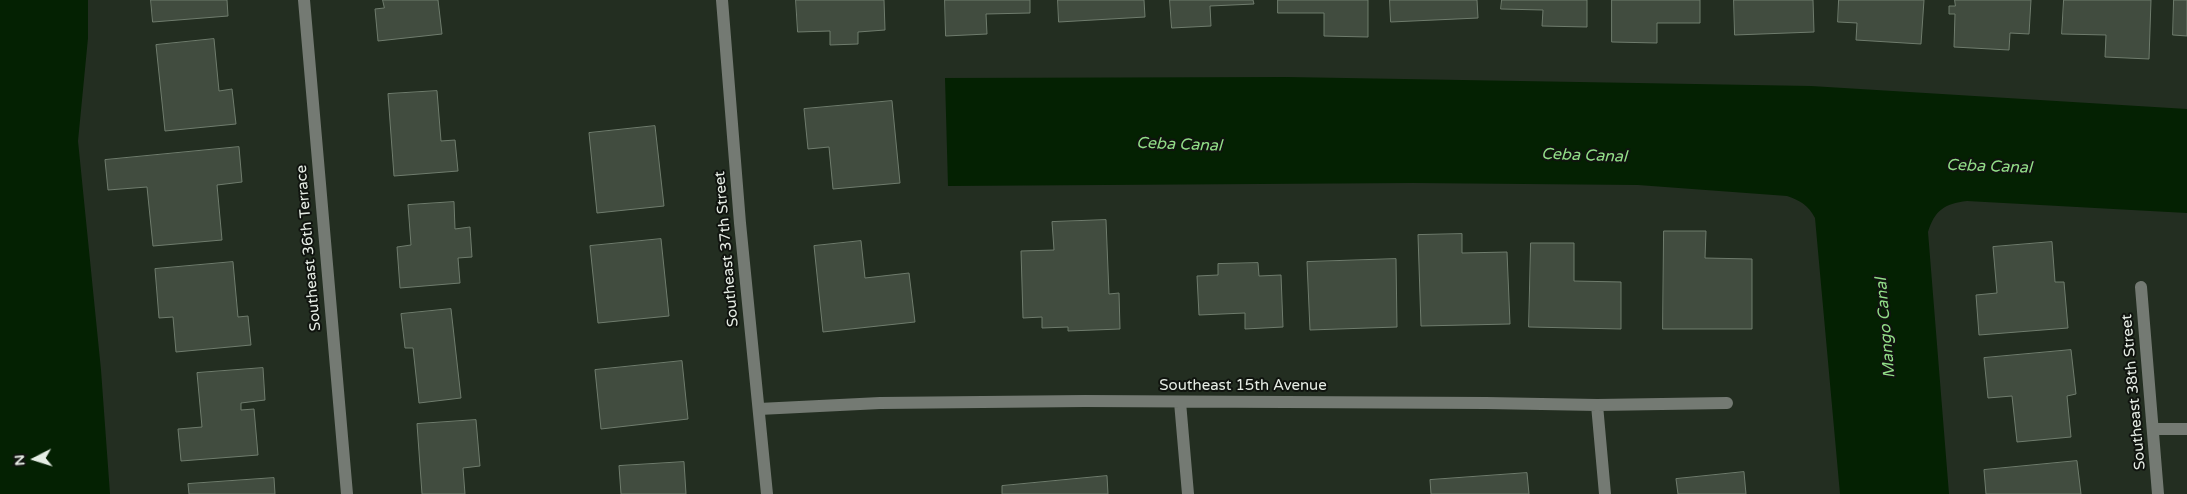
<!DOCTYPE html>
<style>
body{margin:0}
#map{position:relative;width:2187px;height:494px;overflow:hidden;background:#232e21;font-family:"Varela Round",sans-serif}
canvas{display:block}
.north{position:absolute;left:10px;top:434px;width:50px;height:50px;-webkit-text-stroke:4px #10140f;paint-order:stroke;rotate:265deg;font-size:14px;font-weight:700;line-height:20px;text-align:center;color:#e6ede5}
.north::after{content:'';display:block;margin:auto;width:18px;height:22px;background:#e6ede5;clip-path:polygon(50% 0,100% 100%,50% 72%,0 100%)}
</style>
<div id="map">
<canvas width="2187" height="494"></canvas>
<div class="north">N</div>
</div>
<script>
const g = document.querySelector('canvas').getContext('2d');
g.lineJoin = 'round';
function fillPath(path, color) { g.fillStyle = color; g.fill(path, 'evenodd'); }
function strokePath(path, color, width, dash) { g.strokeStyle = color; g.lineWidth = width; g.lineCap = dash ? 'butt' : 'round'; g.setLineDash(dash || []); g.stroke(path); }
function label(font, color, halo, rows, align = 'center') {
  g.font = font + ' "Varela Round",sans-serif'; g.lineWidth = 4; g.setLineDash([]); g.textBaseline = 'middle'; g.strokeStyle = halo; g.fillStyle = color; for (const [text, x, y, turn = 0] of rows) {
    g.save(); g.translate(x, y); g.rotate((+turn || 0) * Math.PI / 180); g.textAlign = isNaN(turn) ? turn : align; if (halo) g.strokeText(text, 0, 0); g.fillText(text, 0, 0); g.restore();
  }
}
const water = new Path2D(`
 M0 0H88V38L78 141 101 370 110 494H0Z
 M1287 77 1811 86 2187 109V213L1967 201C1944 204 1935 210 1928 232L1949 494H1840L1815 218C1808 205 1801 201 1787 196L1638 185 1413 183 948 186 945 78Z`);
const building = new Path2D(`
 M151 0H227L228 16 153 22Z
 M383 0H438L442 34 378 41 375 9 384 8Z
 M796 0H884L885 30 858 32V44L830 45V31L798 32Z
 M945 0H1030V13L986 14 987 34 946 36Z
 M1058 0H1144L1145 17 1059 22Z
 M1170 0H1253L1254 4 1210 6 1211 26 1172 28Z
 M1278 0H1368V37L1324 36V13H1278Z
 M1390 0H1477L1478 18 1391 22Z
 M1502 0H1587V27L1542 26 1543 10 1501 9Z
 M1612 0H1700V23H1657V43L1612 42Z
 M1734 0H1813L1814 32 1735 35Z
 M1839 0H1924L1921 44 1856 40 1857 23 1838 22Z
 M1955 0H2031L2029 34 2010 33 2009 50 1954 47 1955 14H1949V6H1955Z
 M2064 0H2151L2149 59 2105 57 2106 35 2062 34Z
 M2174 0H2187V36L2173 35Z
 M214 39 219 91 232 89 236 124 165 131 156 45Z
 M437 91 441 141 455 140 458 171 394 176 388 94Z
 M892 101 900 183 833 189 829 147 808 149 804 109Z
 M655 126 664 206 597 213 589 133Z
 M239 147 242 182 217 185 222 240 153 246 147 187 108 190 105 160Z
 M454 202 455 229 470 227 472 257 458 258 460 283 400 288 397 247 411 245 408 205Z
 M1106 220 1109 294 1119 293 1120 329 1068 331V327L1042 328V317L1023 318 1021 251 1054 250 1052 222Z
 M1664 231H1706L1705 258 1752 259V329H1663Z
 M1462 234V253L1507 252 1510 324 1421 326 1418 235Z
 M661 239 669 316 598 323 590 246Z
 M861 241 865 278 909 273 915 322 823 332 814 246Z
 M2052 242 2055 282H2064L2068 328 1979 335 1976 295 1997 293 1993 247Z
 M1531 243H1574V281L1621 282V329L1529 327Z
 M1396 259 1397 327 1310 330 1307 262Z
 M233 262 238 317 248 316 251 345 176 352 173 317 159 318 155 269Z
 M1258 263 1259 276 1281 275 1283 327 1245 329V313L1199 315 1197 276 1218 275V264Z
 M451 309 461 398 419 403 413 348H405L401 314Z
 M2071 350 2076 394 2067 396 2071 437 2017 442 2012 396 1988 398 1984 358Z
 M682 361 688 419 601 429 595 370Z
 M263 368 265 400 241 403V410L254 409 258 455 181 461 178 429 202 427 197 373Z
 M476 420 480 466 463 468 465 494H422L417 424Z
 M2077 461 2081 494H1986L1984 470Z
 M684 462 686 494H621L619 466Z
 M1744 472 1746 494H1678L1676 479Z
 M1527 473 1529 494H1431L1430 480Z
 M1107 476 1108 494H1002V486Z
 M274 478 275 494H189L188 484Z`);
const minor = new Path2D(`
 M304 0 347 494
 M722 0 740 223 767 494
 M2141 287 2158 494
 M1180 402 1188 494
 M1597 405 1605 494
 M759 409 880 403 1085 401 1486 403 1597 405 1727 403
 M2154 429H2187`);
const streetNames = [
 ["Southeast 36th Terrace",309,248,-95],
 ["Southeast 37th Street",727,249,-95],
 ["Southeast 15th Avenue",1243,386],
 ["Southeast 38th Street",2134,392,-95]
];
const waterNames = [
 ["Ceba Canal",1179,145,2],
 ["Ceba Canal",1584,156,2],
 ["Ceba Canal",1989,167,2],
 ["Mango Canal",1886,328,-95]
];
fillPath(water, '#042102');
fillPath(building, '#414c3f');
strokePath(building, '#6f7c6d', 1);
strokePath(minor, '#747a73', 12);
label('15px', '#e6ede5', '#10140f', streetNames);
label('italic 16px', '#92de88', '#10140f', waterNames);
</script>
